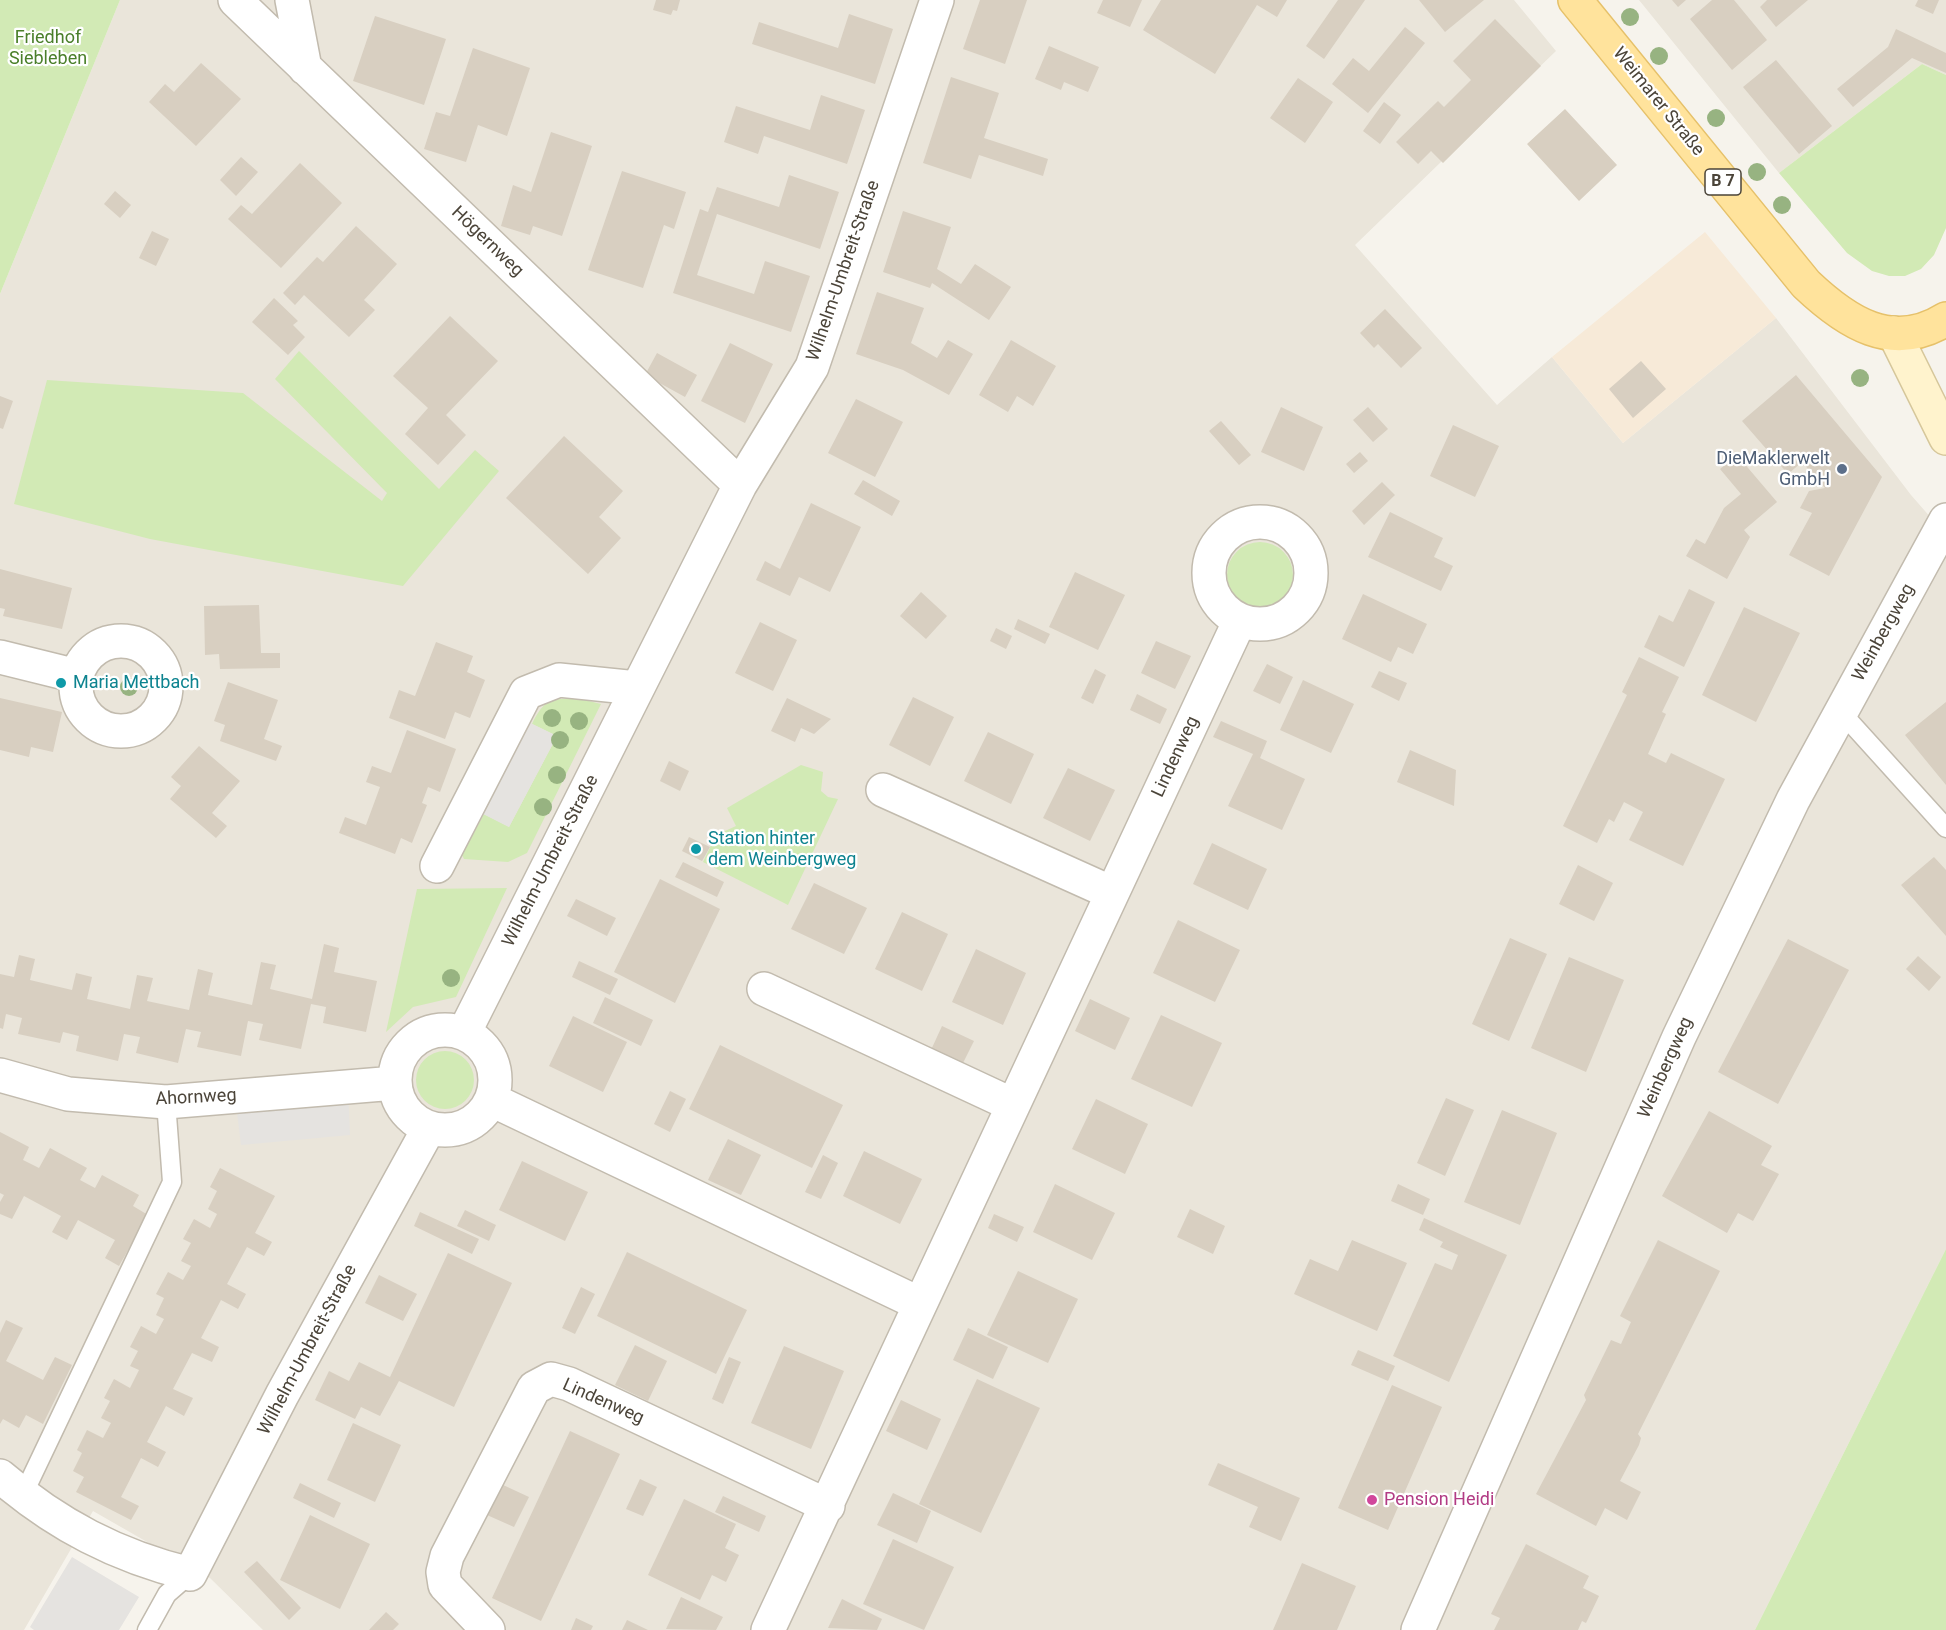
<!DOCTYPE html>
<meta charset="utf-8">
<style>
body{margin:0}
canvas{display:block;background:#f6f3ec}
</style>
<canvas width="1946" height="1630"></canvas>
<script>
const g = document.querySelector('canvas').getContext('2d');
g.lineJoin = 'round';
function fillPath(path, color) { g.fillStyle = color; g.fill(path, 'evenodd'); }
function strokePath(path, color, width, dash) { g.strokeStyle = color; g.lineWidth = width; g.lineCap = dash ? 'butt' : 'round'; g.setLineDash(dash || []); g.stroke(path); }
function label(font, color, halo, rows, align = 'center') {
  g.font = font + ' Roboto,sans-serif'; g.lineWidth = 4.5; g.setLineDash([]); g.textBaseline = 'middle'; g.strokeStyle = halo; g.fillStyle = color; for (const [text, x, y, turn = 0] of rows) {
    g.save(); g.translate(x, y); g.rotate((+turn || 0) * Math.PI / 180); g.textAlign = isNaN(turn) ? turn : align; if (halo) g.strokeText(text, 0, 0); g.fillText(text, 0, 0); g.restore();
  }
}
const residential = new Path2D(`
 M120 0H1514L1556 51 1355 245 1497 405 1552 357 1623 443 1776 318 1911 495 1946 535V1249L1755 1630H263L210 1578 93 1511 24 1630H0V294Z
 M1639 0H1946V75L1922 64 1779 173Z`);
const commercial = new Path2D(`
 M1705 232 1776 318 1623 443 1552 357Z`);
const green = new Path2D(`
 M0 0H120L0 294Z
 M1922 64 1946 75V228L1934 255 1921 269 1905 276H1889L1872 271 1847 253 1779 173Z
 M299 351 439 489 475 450 499 471 403 586 150 539 14 504 47 380 243 393 382 501 387 493 275 379Z
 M1227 575a33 33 0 1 1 66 0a33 33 0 1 1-66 0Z
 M577 698 601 704 527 853 508 862 464 859 462 855 484 814 509 827 557 736 532 724C544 699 551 699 577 698Z
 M801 765 823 772 821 791 828 797 838 799 788 905 703 862 716 835 736 826 727 808Z
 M507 888 456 997 413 1007 386 1032 417 889Z
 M416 1080a29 29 0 1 1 58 0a29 29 0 1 1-58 0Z
 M1946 1249V1630H1755Z`);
const parking = new Path2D(`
 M514 715 557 736 509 827 467 806Z
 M348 1086 350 1135 241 1145 235 1096Z
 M72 1557 139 1597 119 1630H34L30 1627Z`);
const building = new Path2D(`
 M656 0H680L677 11 673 10 671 15 653 10Z
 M980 0H1027L1005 64 963 49Z
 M1103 0H1142L1130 27 1097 13Z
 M1161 0H1287L1277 17 1257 5 1215 74 1143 30Z
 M1338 0H1365L1324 59 1306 46Z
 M1419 0H1484L1445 32Z
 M1672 0H1686L1678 7Z
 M1712 0H1734L1767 40 1732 70 1690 19Z
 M1767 0H1808L1776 27 1760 7Z
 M1918 0H1939L1933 14 1915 6Z
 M849 14 893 29 875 84 752 44 759 22 838 48Z
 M375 16 446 39 424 105 353 81Z
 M1495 19 1541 66 1443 163 1431 151 1418 164 1396 142 1438 101 1444 107 1471 80 1453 61Z
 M1405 27 1425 43 1368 113 1332 84 1353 58 1369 71Z
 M1896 29 1946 53V73L1912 58 1853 107 1837 89 1888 47Z
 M1049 46 1099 67 1088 92 1064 82 1061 90 1035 79Z
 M473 48 530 68 507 136 478 125 466 162 424 149 436 112 450 116Z
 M1776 60 1832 126 1799 154 1743 87Z
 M201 63 241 99 196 146 149 102 165 84 174 92Z
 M951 77 999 93 984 138 1048 159 1043 176 979 155 971 179 923 163Z
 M1298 78 1333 102 1305 143 1270 118Z
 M821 95 865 110 847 164 764 136 758 154 724 142 736 106 810 130Z
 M1384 102 1401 115 1380 144 1363 131Z
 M1565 109 1617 165 1579 201 1527 144Z
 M551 132 592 146 562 236 533 226 530 235 501 226 513 185 531 192Z
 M241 157 258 172 236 196 220 180Z
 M300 163 342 203 281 268 228 219 241 205 252 214Z
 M622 171 686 192 674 229 664 225 643 288 588 270Z
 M789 175 839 192 820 249 717 214 697 275 754 294 765 261 810 276 791 332 673 293 700 209 708 212 717 187 779 207Z
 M115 191 131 205 120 218 104 204Z
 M903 211 951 227 937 269 961 284 975 264 1011 287 989 320 932 283 930 288 883 272Z
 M356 226 397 264 364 300 375 310 349 337 304 295 295 305 283 293 317 257 323 262Z
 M152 231 169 239 156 266 139 258Z
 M877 292 924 308 911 343 937 358 948 340 973 354 949 395 903 370 856 354Z
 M274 298 298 321 293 325 305 337 288 355 252 322Z
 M1385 309 1422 348 1401 368 1378 344 1374 348 1360 333Z
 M450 316 498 361 446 415 466 435 438 465 405 434 428 408 393 376Z
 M1011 340 1056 366 1033 406 1017 396 1008 412 979 395Z
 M730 343 773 364 745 423 701 401Z
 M657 353 697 375 685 397 645 375Z
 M1641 361 1666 389 1633 418 1609 389Z
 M1796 375 1882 477 1829 576 1789 555 1812 513 1800 508 1809 491 1825 488 1802 462 1788 474 1742 421Z
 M0 396 13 401 3 429 0 428Z
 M856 399 903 422 875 477 828 453Z
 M1281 407 1323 427 1304 471 1261 452Z
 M1368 407 1388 429 1373 442 1353 420Z
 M1221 421 1251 455 1239 465 1209 431Z
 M1453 425 1499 446 1475 497 1430 476Z
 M564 436 623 491 599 517 621 538 588 574 506 498Z
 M1360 452 1368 461 1354 473 1346 464Z
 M1737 455 1777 502 1744 530 1750 537 1727 579 1686 556 1696 539 1705 544 1724 508 1741 494 1720 469Z
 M863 480 900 501 892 516 854 494Z
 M1382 482 1395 495 1364 525 1352 511Z
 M811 503 861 527 830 592 799 577 790 596 756 580 765 561 780 569Z
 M1390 512 1443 538 1434 557 1453 566 1441 591 1368 557Z
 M0 569 72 588 62 629 3 616 5 609 0 608Z
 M1075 572 1125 595 1098 650 1049 627Z
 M1689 589 1715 602 1684 667 1644 647 1659 615 1673 622Z
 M921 592 947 616 926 639 900 616Z
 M1363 594 1427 624 1413 654 1398 647 1391 662 1342 639Z
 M259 605 261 653H280V668L220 669 219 654 205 655 204 606Z
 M1744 607 1800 633 1756 722 1702 695Z
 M1018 619 1050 634 1045 644 1014 629Z
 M760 622 797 640 773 691 735 673Z
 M996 628 1012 636 1006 649 990 641Z
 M1156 641 1191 656 1175 689 1141 673Z
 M436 642 473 656 467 672 485 680 470 718 455 712 445 739 389 718 399 690 415 696Z
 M1639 657 1679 677 1662 712 1666 714 1648 754 1666 763 1671 753 1725 779 1683 866 1629 840 1643 812 1624 802 1614 822 1609 819 1597 843 1563 826 1627 695 1622 692Z
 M1267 664 1293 677 1280 704 1253 691Z
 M1095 669 1106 675 1093 704 1081 698Z
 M1379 671 1407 683 1399 701 1371 687Z
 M1303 680 1354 704 1331 753 1280 730Z
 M228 682 278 700 264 739 282 746 276 761 220 741 225 725 214 721Z
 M1137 694 1167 709 1160 724 1130 710Z
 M913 697 954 717 930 766 889 745Z
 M0 698 62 712 53 752 31 747 29 757 0 750Z
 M787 698 831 719 814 734 801 728 795 742 771 731Z
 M1946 702V785L1905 735Z
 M1221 721 1267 741 1260 758 1305 779 1282 830 1228 806 1253 754 1213 737Z
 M407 730 456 749 440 792 428 787 422 803 427 805 412 843 401 838 395 854 339 833 345 817 366 825 380 787 366 782 372 766 391 773Z
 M988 732 1034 754 1011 804 964 781Z
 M199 746 240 781 212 813 227 826 216 838 170 799 181 786 171 777Z
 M1410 750 1456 770 1454 806 1397 782Z
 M669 761 689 771 680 791 660 781Z
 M1068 768 1115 790 1090 841 1043 818Z
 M689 837 710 847 702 861 682 851Z
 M1212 843 1267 869 1248 910 1193 884Z
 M1934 857 1946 870V936L1901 885Z
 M683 862 724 882 717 897 675 877Z
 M1578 865 1613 883 1594 921 1559 904Z
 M660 879 720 909 675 1003 614 972Z
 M814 883 867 908 844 954 791 929Z
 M576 899 616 918 607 936 567 916Z
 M902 912 948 934 922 991 875 969Z
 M1178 920 1240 950 1215 1002 1153 973Z
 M1510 938 1547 954 1509 1041 1472 1024Z
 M1788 939 1849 970 1778 1104 1718 1072Z
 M324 944 339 948 334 972 377 981 366 1032 323 1023 326 1007 311 1004 301 1049 259 1040 263 1024 248 1021 241 1056 197 1047 201 1032 186 1029 178 1063 136 1053 140 1037 124 1034 118 1061 76 1051 79 1036 63 1032 60 1043 18 1034 22 1018 6 1014 3 1029 0 1028V974L14 977 19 955 35 959 30 980 72 990 76 973 92 977 87 999 130 1009 137 975 153 978 147 1001 189 1010 198 969 213 973 208 995 252 1005 261 962 276 965 270 989 312 999Z
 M976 949 1026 973 1003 1025 952 1002Z
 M1918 956 1941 977 1929 991 1906 969Z
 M1569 957 1624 980 1586 1072 1531 1048Z
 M579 961 618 979 610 995 572 977Z
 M605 997 653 1020 641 1046 593 1023Z
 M1090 999 1130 1018 1115 1050 1075 1031Z
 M1161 1015 1222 1043 1192 1107 1131 1079Z
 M573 1016 627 1042 603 1092 549 1066Z
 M942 1026 974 1041 962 1065 931 1050Z
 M720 1045 843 1105 812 1168 689 1109Z
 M670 1091 686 1099 670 1132 654 1124Z
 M1446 1098 1474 1110 1445 1176 1417 1163Z
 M1096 1099 1148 1124 1125 1174 1072 1149Z
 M1502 1110 1557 1133 1520 1225 1464 1202Z
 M1709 1111 1772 1146 1761 1165 1779 1174 1753 1221 1738 1213 1727 1233 1662 1196Z
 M0 1132 29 1147 23 1160 39 1168 50 1148 87 1168 80 1180 95 1188 102 1175 139 1195 133 1206 148 1215 119 1266 105 1258 115 1240 78 1220 67 1240 52 1232 61 1216 24 1196 12 1219 0 1214V1202L4 1195 0 1193Z
 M728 1139 761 1155 741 1195 708 1180Z
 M864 1151 922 1179 900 1224 843 1196Z
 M823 1155 838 1163 821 1199 805 1192Z
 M522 1161 588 1192 565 1241 499 1210Z
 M220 1168 275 1196 255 1233 272 1242 264 1256 247 1247 227 1284 246 1294 238 1309 221 1300 201 1338 219 1347 212 1362 192 1353 173 1389 193 1398 184 1416 166 1406 147 1442 166 1452 158 1467 141 1458 121 1497 139 1506 131 1520 76 1492 84 1477 73 1471 82 1453 77 1450 87 1430 103 1438 111 1423 101 1418 110 1401 104 1398 114 1379 130 1388 139 1370 130 1366 138 1351 130 1347 141 1326 156 1334 164 1319 156 1315 164 1298 156 1294 168 1272 183 1280 191 1266 181 1261 191 1243 183 1239 194 1219 210 1228 217 1214 208 1209 217 1191 210 1187Z
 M1055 1184 1115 1213 1092 1260 1033 1232Z
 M1398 1184 1430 1199 1423 1215 1391 1201Z
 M1190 1209 1225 1226 1213 1254 1177 1237Z
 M465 1210 496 1225 489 1241 457 1226Z
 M420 1212 479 1239 472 1254 414 1226Z
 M994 1214 1024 1227 1017 1242 988 1228Z
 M1424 1218 1507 1255 1449 1382 1393 1356 1435 1263 1452 1270 1458 1255 1440 1247 1443 1242 1419 1230Z
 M1352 1240 1407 1263 1377 1331 1294 1294 1310 1259 1338 1271Z
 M1658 1240 1720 1271 1638 1434 1641 1438 1639 1445 1620 1481 1641 1492 1627 1520 1605 1508 1596 1526 1536 1494 1586 1400 1584 1395 1611 1340 1621 1344 1631 1322 1620 1316Z
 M627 1252 747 1310 716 1374 597 1316Z
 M448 1253 512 1283 454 1407 399 1381 380 1416 361 1407 355 1419 315 1400 329 1371 349 1381 359 1362 390 1377Z
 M1018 1271 1078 1299 1048 1363 987 1335Z
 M379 1275 417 1294 403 1321 365 1303Z
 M581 1287 595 1294 575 1334 562 1328Z
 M6 1320 23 1328 6 1361 43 1380 55 1357 72 1365 43 1424 26 1415 19 1428 3 1419 0 1424V1333Z
 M968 1328 1008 1347 993 1379 953 1360Z
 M635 1345 667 1361 648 1401 615 1385Z
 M784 1346 844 1371 811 1449 751 1423Z
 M1358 1350 1395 1366 1388 1381 1351 1365Z
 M729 1357 741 1362 723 1404 712 1399Z
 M977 1379 1040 1408 981 1533 919 1504Z
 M1392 1385 1442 1407 1388 1530 1338 1508Z
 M901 1400 941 1419 927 1450 886 1431Z
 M353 1423 401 1445 375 1502 327 1480Z
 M570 1431 620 1454 541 1621 492 1598Z
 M1218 1463 1300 1498 1281 1541 1249 1527 1258 1507 1208 1485Z
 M640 1479 657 1487 643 1516 626 1509Z
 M300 1483 341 1503 334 1518 293 1498Z
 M501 1484 529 1497 514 1527 487 1515Z
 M893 1493 931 1511 917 1543 877 1525Z
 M723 1496 766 1516 759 1532 715 1512Z
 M684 1499 736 1524 725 1548 739 1555 726 1582 712 1575 700 1600 648 1575Z
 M310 1515 370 1544 340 1609 280 1580Z
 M893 1539 954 1567 924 1630 863 1604Z
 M1526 1544 1589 1576 1583 1588 1599 1596 1586 1623 1582 1621 1578 1630H1494L1500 1618 1491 1614Z
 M257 1561 301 1608 289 1620 244 1572Z
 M1302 1563 1356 1586 1337 1630H1273Z
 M681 1597 723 1617 716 1630 666 1629Z
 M842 1599 882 1619 877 1630 828 1628Z
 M386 1612 399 1624 393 1630H369Z
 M576 1618 593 1626 591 1630H571Z
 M627 1620 648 1630H622Z`);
const lane = new Path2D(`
 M1841 712 1946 828
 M23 1495 172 1182 166 1102
 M147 1630 167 1594 190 1574`);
const street = new Path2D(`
 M235 0 740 485
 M292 0 305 68
 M1209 573a51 51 0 1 1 102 0a51 51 0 1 1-102 0Z
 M76 686a45 45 0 1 1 90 0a45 45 0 1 1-90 0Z
 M0 657 77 676
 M883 790 1112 893
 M437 866 526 693 559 680 637 688
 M764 989 1013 1105
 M395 1080a50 50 0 1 1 100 0a50 50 0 1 1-100 0Z
 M464 1033 740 485 812 367 937 0
 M0 1075 68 1094 166 1102 395 1083
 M492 1100 920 1304
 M0 1476C57 1525 117 1556 190 1574L282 1395 429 1128
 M488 1630 445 1585 443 1572 447 1556 534 1388 551 1379 569 1384 828 1506
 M768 1630 1240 620
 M1418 1630 1679 1037 1793 800 1946 520`);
const secondary = new Path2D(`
 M1894 333 1946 438`);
const primary = new Path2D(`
 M1575 0 1806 284C1846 322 1892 353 1946 319`);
const trees = [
 [1630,17],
 [1659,56],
 [1716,118],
 [1757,172],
 [1782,205],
 [1860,378],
 [129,687],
 [552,718],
 [579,721],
 [560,740],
 [557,775],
 [543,807],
 [451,978]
];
const markers = [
 [1842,469,6,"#5c6f8a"],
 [61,683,6,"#0f9aa8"],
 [696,849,6,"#0f9aa8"],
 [1372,1500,6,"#d1479c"]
];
const shields = [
 [1723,182,36]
];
const shieldNames = [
 ["B 7",1723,182]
];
const parkNames = [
 ["Friedhof",48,38],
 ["Siebleben",48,59]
];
const streetNames = [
 ["Weimarer Straße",1658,102,51],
 ["Högernweg",487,242,44],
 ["Wilhelm-Umbreit-Straße",844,271,-71],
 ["Weinbergweg",1884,633,-61],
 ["Lindenweg",1176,757,-65],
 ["Wilhelm-Umbreit-Straße",551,861,-63],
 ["Weinbergweg",1666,1068,-66],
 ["Ahornweg",196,1098,-3],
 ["Wilhelm-Umbreit-Straße",308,1350,-62],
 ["Lindenweg",603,1402,24]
];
const serviceNames = [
 ["DieMaklerwelt",1830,459],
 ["GmbH",1830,480]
];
const cultureNames = [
 ["Maria Mettbach",73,683],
 ["Station hinter",708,839],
 ["dem Weinbergweg",708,860]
];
const hotelNames = [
 ["Pension Heidi",1384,1500]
];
fillPath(residential, '#eae5da');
fillPath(commercial, '#f7ead8');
fillPath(green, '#d2eab5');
fillPath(parking, '#e5e3e0');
fillPath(building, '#d8cfc1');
strokePath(lane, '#c2bbae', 21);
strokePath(street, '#c2bbae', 36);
strokePath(secondary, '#d6c79b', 36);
strokePath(primary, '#e6c16a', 36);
strokePath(lane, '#fff', 18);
strokePath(street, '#fff', 33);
strokePath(secondary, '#fff3cd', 33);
strokePath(primary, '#ffe39c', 33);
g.fillStyle = '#97b381';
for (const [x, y] of trees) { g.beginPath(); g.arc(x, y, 9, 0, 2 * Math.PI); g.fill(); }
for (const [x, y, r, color] of markers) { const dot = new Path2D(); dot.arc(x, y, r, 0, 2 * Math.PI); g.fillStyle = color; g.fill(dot); strokePath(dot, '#fff', 2); }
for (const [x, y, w] of shields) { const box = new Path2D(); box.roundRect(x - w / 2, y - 13, w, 26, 4.5); g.fillStyle = '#fff'; g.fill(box); strokePath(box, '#4b4439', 1.5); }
label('bold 16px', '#4b4439', null, shieldNames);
label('18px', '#4a7f2a', '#fff', parkNames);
label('18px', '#4b4439', '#fff', streetNames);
label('18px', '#4e5e75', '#fff', serviceNames, 'right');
label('18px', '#0d838f', '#fff', cultureNames, 'left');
label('18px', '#b23c85', '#fff', hotelNames, 'left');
</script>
